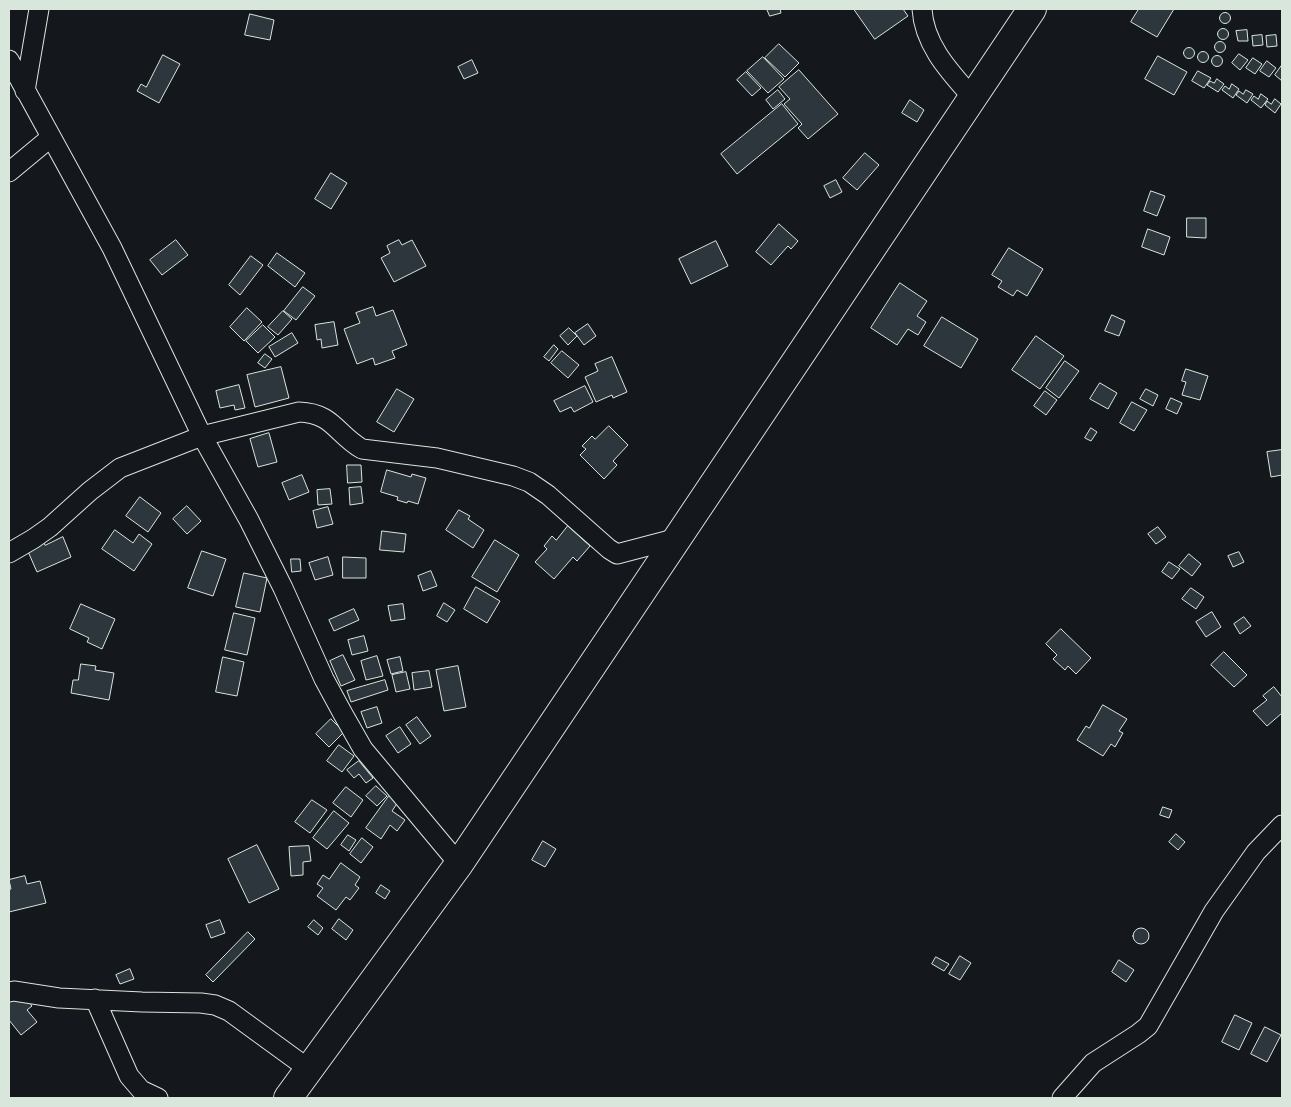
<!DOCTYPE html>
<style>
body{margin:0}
#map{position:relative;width:1291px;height:1107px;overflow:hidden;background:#14181c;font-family:"Source Sans 3",sans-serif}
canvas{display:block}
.frame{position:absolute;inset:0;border:10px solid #d8e6dc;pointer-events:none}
</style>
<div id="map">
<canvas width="1291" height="1107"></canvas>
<div class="frame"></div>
</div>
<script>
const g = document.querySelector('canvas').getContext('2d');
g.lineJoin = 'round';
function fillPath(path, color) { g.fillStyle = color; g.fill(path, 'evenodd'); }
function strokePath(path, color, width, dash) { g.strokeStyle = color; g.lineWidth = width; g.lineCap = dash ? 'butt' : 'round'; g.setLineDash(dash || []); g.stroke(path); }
const building = new Path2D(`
 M767 9H780L781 13 770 16Z
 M854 9H903L908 16 875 39Z
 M1139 9H1174L1157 37 1131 22Z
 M1219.5 18a5.5 5.5 0 1 1 11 0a5.5 5.5 0 1 1-11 0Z
 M250 14 274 20 270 40 245 35Z
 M1217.5 34a5.5 5.5 0 1 1 11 0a5.5 5.5 0 1 1-11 0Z
 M1247 30 1248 41H1238L1236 31Z
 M1262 35 1263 45 1253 46 1252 36Z
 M1276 35 1277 46 1267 47 1266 36Z
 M1214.5 47a5.5 5.5 0 1 1 11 0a5.5 5.5 0 1 1-11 0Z
 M779 44 799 63 785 77 765 58Z
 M1183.5 53a5.5 5.5 0 1 1 11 0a5.5 5.5 0 1 1-11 0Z
 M1197.5 57a5.5 5.5 0 1 1 11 0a5.5 5.5 0 1 1-11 0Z
 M1239 54 1248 60 1240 70 1232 63Z
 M163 55 180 64 159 103 137 91 141 84 146 87Z
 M1211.5 61a5.5 5.5 0 1 1 11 0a5.5 5.5 0 1 1-11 0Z
 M1158 56 1187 72 1174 95 1145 79Z
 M763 57 784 79 768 93 747 71Z
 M1253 58 1262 64 1255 74 1246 68Z
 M472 60 478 73 464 79 458 67Z
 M1267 61 1276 68 1269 77 1260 71Z
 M1282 65V81L1275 75Z
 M799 70 838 114 808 139 798 128 802 124 784 104 790 99 779 87Z
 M1198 71 1211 78 1204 88 1192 81Z
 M746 72 761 88 752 96 737 80Z
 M1217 79 1224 84 1218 92 1207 85 1210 81 1214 83Z
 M1232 84 1239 89 1233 98 1222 90 1225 86 1229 89Z
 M778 90 785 99 773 109 766 100Z
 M1246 90 1253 94 1247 103 1236 95 1239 91 1243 94Z
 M1261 94 1268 99 1261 108 1251 100 1254 96 1258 99Z
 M1275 99 1281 104 1275 113 1265 105 1267 101 1271 104Z
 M910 100 924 110 917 122 902 113Z
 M782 104 798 124 737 174 721 154Z
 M865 153 879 165 857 190 843 178Z
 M331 173 347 183 331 209 315 199Z
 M836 180 842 192 830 198 824 186Z
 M1151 191 1165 196 1157 216 1144 211Z
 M1187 218H1206V238L1187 237Z
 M779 224 798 241 791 249 788 246 771 265 756 252Z
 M1148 229 1170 237 1164 255 1142 247Z
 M176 240 188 255 162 275 150 260Z
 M399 240 402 245 412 240 426 266 394 282 381 258 390 253 387 246Z
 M716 241 728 266 691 284 679 259Z
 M1009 248 1043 269 1027 296 1017 290 1013 296 998 287 1002 281 992 275Z
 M277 253 305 273 295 287 268 266Z
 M251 256 263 265 240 295 229 285Z
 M900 283 927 301 917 316 926 322 918 335 908 329 897 345 871 328Z
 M303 287 315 296 296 320 284 311Z
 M373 307 376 316 393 310 407 345 392 351 395 358 375 365 373 358 357 364 344 329 360 323 356 313Z
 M247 308 262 322 244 341 230 327Z
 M283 311 292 319 278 335 268 327Z
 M1112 315 1125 321 1119 336 1105 331Z
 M942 317 978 339 961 368 924 346Z
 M334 322 338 345 322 348 321 339 317 340 315 325Z
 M588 324 596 336 584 345 575 333Z
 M263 325 275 337 258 353 246 341Z
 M569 328 577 336 568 345 560 336Z
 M292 333 298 343 275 357 269 347Z
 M1036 336 1064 356 1040 389 1012 370Z
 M554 345 558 349 549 361 544 357Z
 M562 351 579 365 568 378 551 363Z
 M265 354 272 359 265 368 258 363Z
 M612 357 627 392 613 398 612 395 596 402 585 377 598 371 595 364Z
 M1065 361 1079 371 1059 398 1046 388Z
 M281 367 289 398 255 407 247 375Z
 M1186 369 1208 376 1200 400 1182 395 1186 382 1182 381Z
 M1100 383 1117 393 1108 409 1090 399Z
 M239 385 245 408 235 410 234 405 220 408 216 391Z
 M585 386 593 402 574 412 571 407 560 412 554 401Z
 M397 389 414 399 394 432 377 422Z
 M1146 389 1158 395 1153 406 1140 399Z
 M1045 391 1057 400 1046 415 1034 406Z
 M1171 398 1182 403 1177 414 1166 409Z
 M1132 402 1147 410 1134 431 1120 423Z
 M609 426 628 445 613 461 617 465 604 479 580 455 586 449 582 446 592 436 595 439Z
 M1091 428 1097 432 1091 441 1085 438Z
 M269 433 277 462 258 467 250 439Z
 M1282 450V475L1271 477 1267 452Z
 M347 465H361L362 482 348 483Z
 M387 470 411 477 412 474 426 478 418 504 408 501 407 503 397 500 398 497 381 492Z
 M302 475 309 492 289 500 282 483Z
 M361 487 363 503 350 505 349 488Z
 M330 489 332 504 318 505 317 490Z
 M140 497 161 513 148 532 126 516Z
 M187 506 201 521 187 534 173 519Z
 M328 507 333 524 317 528 313 511Z
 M459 510 470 516 468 519 484 530 473 548 446 530Z
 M568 526 590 546 577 561 573 557 554 579 535 562 547 549 544 546 552 536 556 540Z
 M1158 527 1166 537 1156 544 1148 534Z
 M115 530 133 543 139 534 152 544 134 571 102 549Z
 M382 531 406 534 404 552 380 550Z
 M63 537 71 557 37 572 26 547 42 540 45 545Z
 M495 540 519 555 497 592 472 577Z
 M202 551 226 559 213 596 188 588Z
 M1239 552 1244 562 1233 567 1228 556Z
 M1189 554 1201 564 1192 576 1179 566Z
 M328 557 333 575 315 580 309 563Z
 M343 557 366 558V578H343Z
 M291 559H300L301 571 292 572Z
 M1169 562 1180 569 1172 579 1162 572Z
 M431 571 437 586 423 591 418 576Z
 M244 573 267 578 260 612 236 607Z
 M476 587 500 601 487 623 464 609Z
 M1191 588 1204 597 1196 609 1182 599Z
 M444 603 455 610 447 622 437 616Z
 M81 604 115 619 102 649 87 642 89 638 70 629Z
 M403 604 405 619 391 621 388 606Z
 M354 609 359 620 334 631 329 620Z
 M1212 612 1221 627 1206 637 1196 622Z
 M234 613 255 618 247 655 225 650Z
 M1244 617 1251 626 1240 634 1234 624Z
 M1061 629 1091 658 1076 674 1068 666 1065 670 1053 659 1057 655 1046 644Z
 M364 636 368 651 352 655 348 640Z
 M1224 652 1247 675 1234 687 1211 665Z
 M343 655 355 680 341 686 330 661Z
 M377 656 383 676 366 680 361 661Z
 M223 657 244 662 237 696 216 692Z
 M400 657 403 671 391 674 387 660Z
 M81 664 96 666 95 670 114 673 109 700 71 693 73 680H78Z
 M458 666 466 707 444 711 436 670Z
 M429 671 432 687 414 690 412 673Z
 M406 672 410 689 396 692 392 675Z
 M385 680 388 690 351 702 347 691Z
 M1274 687 1282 697V713L1267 726 1253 711 1267 700 1263 696Z
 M1103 705 1127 719 1119 731 1123 733 1115 747 1111 744 1103 756 1077 740 1086 726 1089 728Z
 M377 707 382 723 367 728 361 712Z
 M417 717 431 736 420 744 406 725Z
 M331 719 344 732 329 747 316 734Z
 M400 727 411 744 398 753 386 736Z
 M339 745 354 756 342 772 327 761Z
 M359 761 373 778 366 783 359 774 354 778 347 770Z
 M376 786 387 796 377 806 366 796Z
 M346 787 363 800 351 817 333 803Z
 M389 796 398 802 392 811 405 820 397 831 390 825 381 839 366 828Z
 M312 800 327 810 310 833 295 822Z
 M1163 807 1172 810 1169 818 1160 815Z
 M334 811 349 823 327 849 313 838Z
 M1176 834 1185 842 1178 850 1169 842Z
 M348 835 356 840 349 851 341 845Z
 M362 838 373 847 361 863 350 854Z
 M543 841 556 849 545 867 532 860Z
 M257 845 279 889 249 903 228 859Z
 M309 846 311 861 303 862V875L291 876 289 847Z
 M341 863 360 877 355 885 359 888 350 900 346 897 336 910 317 896 323 888 317 884 323 875 329 879Z
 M25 876 27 884 40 881 46 903 9 912V890L11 889 9 880Z
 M381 885 390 891 385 899 376 893Z
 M339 919 353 930 346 940 332 929Z
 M220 920 225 933 211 938 206 925Z
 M314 920 323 928 318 935 308 927Z
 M1133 936a8 8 0 1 1 16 0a8 8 0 1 1-16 0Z
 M248 932 255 939 213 982 206 975Z
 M960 956 971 963 960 980 949 974Z
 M936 957 949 964 944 971 932 964Z
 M1119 960 1134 970 1126 982 1112 972Z
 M130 969 134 979 120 984 116 975Z
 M24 996 32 1006 27 1010 37 1022 21 1035 9 1020V998Z
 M1235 1015 1252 1023 1239 1050 1222 1042Z
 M1265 1027 1281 1035 1267 1062 1251 1054Z`);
const minor = new Path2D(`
 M922 9C924 45 950 72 973 98
 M9 60 112 248 202 436 249 520 283 588 324 679 343 714 363 749 459 864
 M25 91 39 9
 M9 172 50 138
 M9 553 33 539 50 527 90 491 120 468 202 436 299 412C333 413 336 434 362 449L437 458 513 476 529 482 548 495 609 549 617 554 678 538
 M9 992 14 991 59 998 142 1002 201 1003 215 1005 229 1011 310 1070
 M95 999 129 1076 141 1090 158 1098
 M1062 1098 1093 1063 1138 1034 1148 1026 1214 911 1256 852 1282 825`);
const highway = new Path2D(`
 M288 1098 459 864 1032 9`);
fillPath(building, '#2c363c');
strokePath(building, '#d8e6dc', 1);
strokePath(minor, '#d8e6dc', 21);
strokePath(highway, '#d8e6dc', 30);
strokePath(minor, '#14181c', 19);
strokePath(highway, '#14181c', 28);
</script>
